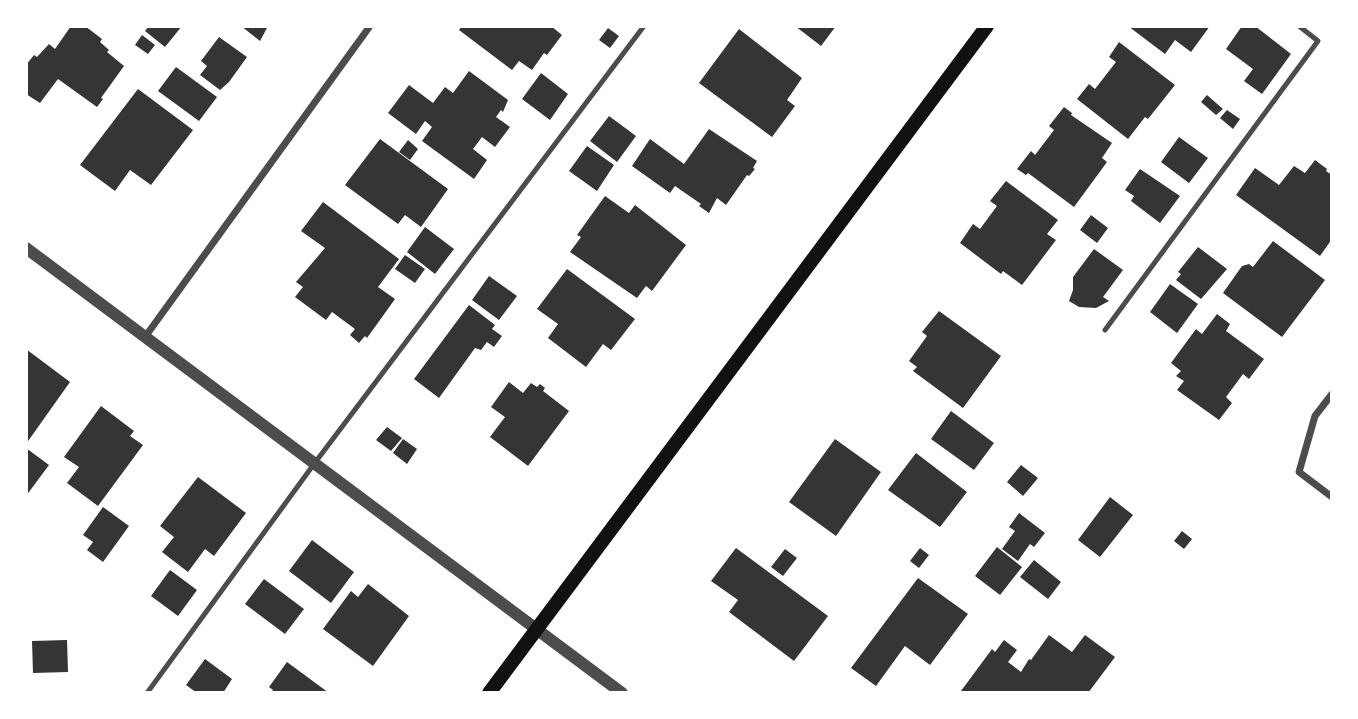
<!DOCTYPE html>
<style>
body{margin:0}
#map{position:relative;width:1358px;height:719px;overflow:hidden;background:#fff;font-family:"Titillium Web",sans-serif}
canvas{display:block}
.frame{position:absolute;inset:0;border:28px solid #fff;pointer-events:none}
</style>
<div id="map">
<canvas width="1358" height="719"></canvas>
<div class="frame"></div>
</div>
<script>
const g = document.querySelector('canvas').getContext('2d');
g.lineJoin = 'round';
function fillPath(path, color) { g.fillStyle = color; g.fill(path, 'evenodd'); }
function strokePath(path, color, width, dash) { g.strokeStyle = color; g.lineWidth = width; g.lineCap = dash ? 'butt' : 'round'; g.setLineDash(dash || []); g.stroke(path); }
const building = new Path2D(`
 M71 26H85L102 39 100 42 109 50 107 52 124 66 101 98 103 99 97 107 58 79 40 103 26 94V65L34 55 37 57 49 44 55 49Z
 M149 26H182L165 47 145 31Z
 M241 26H268L260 41Z
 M462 26H551L562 35 547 55 544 53 532 70 519 61 512 70 459 30Z
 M795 26H836L821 46Z
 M1128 26H1210L1191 52 1175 40 1165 54Z
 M1242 26H1255L1291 54 1262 94 1244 81 1253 69 1226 49Z
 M608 28 619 36 610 48 599 40Z
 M739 29 802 78 787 100 795 106 772 137 699 83Z
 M142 35 155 45 148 54 135 45Z
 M219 37 247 57 229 82 220 90 200 75 207 66 201 61Z
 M1119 42 1175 85 1148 119 1145 117 1128 139 1077 99 1089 84 1095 89 1116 62 1109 57Z
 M176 67 217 97 199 121 158 91Z
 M469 71 508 100 503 112 501 110 496 117 510 127 495 147 482 137 473 149 487 160 474 179 422 141 432 127 425 121 416 134 388 113 409 85 433 103 445 87 453 93Z
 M541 73 568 94 550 120 522 99Z
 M138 89 193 130 151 185 130 170 115 191 80 165Z
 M1207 95 1223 109 1216 115 1201 102Z
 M1064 107 1072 113 1071 115 1112 143 1102 158 1107 162 1074 207 1028 173 1026 175 1017 169 1031 151 1035 155 1054 130 1049 126Z
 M1227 110 1240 119 1233 129 1220 118Z
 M609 116 636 136 617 162 590 141Z
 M709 129 757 161 753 168 755 169 749 176 747 175 726 205 717 198 709 213 699 206 701 204 675 186 670 193 632 166 650 139 684 164Z
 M1179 137 1208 158 1189 183 1161 162Z
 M380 139 448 189 421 227 405 215 398 224 345 185Z
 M408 140 418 149 410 160 399 152Z
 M587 146 614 165 597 191 569 171Z
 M1315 160 1327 169 1326 171 1332 175V239L1320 256 1236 195 1255 168 1279 185 1294 166 1305 173Z
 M1140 169 1180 196 1160 223 1131 201 1134 196 1125 190Z
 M1006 181 1058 220 1047 234 1056 240 1022 285 1003 271 1001 274 960 243 973 224 980 229 997 206 990 201Z
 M605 196 629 213 635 205 686 245 652 291 646 286 637 298 570 252 581 237 577 235Z
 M323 202 399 259 378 287 395 299 367 338 365 336 359 343 350 335 355 329 332 312 326 320 295 297 303 287 296 282 325 248 301 231Z
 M1091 215 1108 228 1097 243 1080 230Z
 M425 227 454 249 435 274 407 252Z
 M1273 241 1325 280 1282 337 1223 293 1242 266 1249 264 1253 267Z
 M1198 247 1227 269 1201 299 1176 280 1181 274 1178 272Z
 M1094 249 1123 270 1103 297 1109 301 1096 308 1079 307 1069 301 1073 290V277Z
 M405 255 425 269 415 283 395 269Z
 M567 269 635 319 611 350 603 344 586 367 548 338 558 324 537 309Z
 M489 276 517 296 499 320 472 300Z
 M1170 284 1198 304 1177 333 1150 312Z
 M469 305 495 325 492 329 502 336 494 347 487 342 481 350 475 348 439 398 414 379Z
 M939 311 1001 356 963 408 913 371 917 367 909 361 927 336 922 332Z
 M1217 314 1230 324 1226 331 1264 359 1249 379 1243 374 1226 397 1232 403 1219 420 1177 390 1184 381 1176 376 1181 371 1171 363 1196 329 1202 334Z
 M26 349 70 382 26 444Z
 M509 382 523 393 531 383 537 387 540 384 545 388 543 391 569 411 528 466 490 437 505 417 491 407Z
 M101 406 134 431 130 436 143 445 98 506 67 483 79 467 64 457Z
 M951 411 994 443 974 470 931 439Z
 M387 427 402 438 391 451 376 440Z
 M403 439 417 449 407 464 393 453Z
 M835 439 881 472 836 536 789 502Z
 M26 448 49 465 26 496Z
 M916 453 967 492 940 527 888 490Z
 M1021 465 1038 478 1023 496 1007 482Z
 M198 477 246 513 214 556 205 549 188 572 162 552 174 537 160 526Z
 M1110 497 1133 515 1100 557 1078 540Z
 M103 507 129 526 103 562 87 550 93 542 83 535Z
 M1019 513 1045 533 1034 547 1030 544 1018 561 1002 549 1015 531 1009 527Z
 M1182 531 1192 539 1184 549 1174 541Z
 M312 540 354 572 331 603 289 571Z
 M997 547 1022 567 1000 595 975 576Z
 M736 548 828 616 794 661 729 612 738 600 711 581Z
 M920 548 929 555 919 568 910 561Z
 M785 549 797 558 783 576 771 567Z
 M1034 560 1061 582 1048 599 1020 577Z
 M170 570 197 590 178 616 151 596Z
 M918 578 968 614 930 665 905 646 876 686 851 668Z
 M264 579 304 609 285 634 245 604Z
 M368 584 409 616 373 666 323 629 351 591 358 597Z
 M1049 635 1072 652 1085 635 1115 657 1088 693H964L961 691 992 649 995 652 1004 640 1017 650 1008 662 1021 672 1029 659 1031 660Z
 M67 640 68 672 33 673 32 641Z
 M205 659 232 679 223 693H197L186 685Z
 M287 662 329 693H271L273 690 269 687Z`);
const service = new Path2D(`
 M1105 330 1318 41 1299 26
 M147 693 314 464 644 26`);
const minor = new Path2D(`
 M145 337 370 26
 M1332 394 1315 416 1299 472 1332 497`);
const tertiary = new Path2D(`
 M26 248 622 693`);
const secondary = new Path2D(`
 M489 693 987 26`);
fillPath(building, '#353535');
strokePath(service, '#4c4c4c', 5);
strokePath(minor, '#4c4c4c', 7);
strokePath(tertiary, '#4c4c4c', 12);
strokePath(secondary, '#111', 14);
</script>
